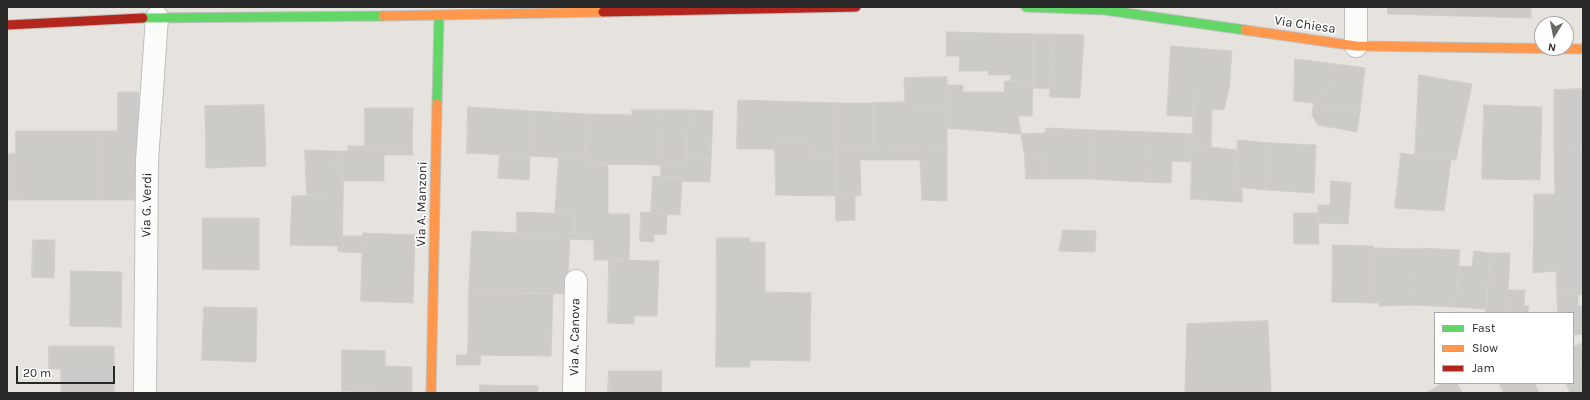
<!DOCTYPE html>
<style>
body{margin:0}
#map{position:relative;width:1590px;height:400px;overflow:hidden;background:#e6e2de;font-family:Karla,sans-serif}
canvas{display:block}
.frame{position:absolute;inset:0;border:8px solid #282828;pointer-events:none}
.legend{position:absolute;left:1434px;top:312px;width:140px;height:72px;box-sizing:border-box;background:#fff;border:1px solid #a9a9a9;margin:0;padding:5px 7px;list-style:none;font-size:12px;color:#282828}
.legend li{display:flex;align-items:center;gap:8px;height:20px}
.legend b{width:20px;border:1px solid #a9a9a9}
.north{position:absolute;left:1534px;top:16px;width:40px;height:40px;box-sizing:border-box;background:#fff;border:1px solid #a9a9a9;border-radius:50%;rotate:190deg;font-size:11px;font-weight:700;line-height:16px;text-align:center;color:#282828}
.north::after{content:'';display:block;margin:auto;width:14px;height:18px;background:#6a6968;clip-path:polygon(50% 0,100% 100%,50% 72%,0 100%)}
.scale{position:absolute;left:16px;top:366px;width:99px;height:18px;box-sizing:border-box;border:2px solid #282828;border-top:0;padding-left:5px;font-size:12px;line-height:14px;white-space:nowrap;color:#282828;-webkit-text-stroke:3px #fff;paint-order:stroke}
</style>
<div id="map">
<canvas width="1590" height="400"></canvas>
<div class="frame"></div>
<ul class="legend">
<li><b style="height:5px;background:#63d668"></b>Fast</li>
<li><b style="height:5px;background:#ff974d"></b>Slow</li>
<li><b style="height:5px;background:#b3261e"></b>Jam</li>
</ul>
<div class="north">N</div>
<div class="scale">20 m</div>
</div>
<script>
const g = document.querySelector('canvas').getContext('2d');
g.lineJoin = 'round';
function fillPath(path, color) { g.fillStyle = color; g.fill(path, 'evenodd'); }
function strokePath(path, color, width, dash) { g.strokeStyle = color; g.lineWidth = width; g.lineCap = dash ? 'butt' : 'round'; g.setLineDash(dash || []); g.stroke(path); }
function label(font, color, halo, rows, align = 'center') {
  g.font = font + ' Karla,sans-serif'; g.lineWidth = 3.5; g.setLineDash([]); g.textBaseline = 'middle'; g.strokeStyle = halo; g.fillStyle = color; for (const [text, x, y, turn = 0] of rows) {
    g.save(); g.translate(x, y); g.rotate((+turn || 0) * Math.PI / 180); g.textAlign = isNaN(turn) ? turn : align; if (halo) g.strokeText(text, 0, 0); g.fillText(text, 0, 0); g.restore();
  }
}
const building = new Path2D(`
 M1388 7H1531V18L1388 14Z
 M947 32 1033 34V81H1010L1011 75H988V71H959L960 56H947Z
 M1033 34H1053L1050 89 1034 88Z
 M1053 34 1084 35 1080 98 1050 97Z
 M1171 46 1232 51 1229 89 1194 87 1193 117 1167 115Z
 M1295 59 1336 64 1331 92 1322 90 1320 104 1294 101Z
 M1336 64 1365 68 1360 110 1320 104 1322 90 1331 92Z
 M1419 75 1472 84 1456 160 1415 155Z
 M947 77V107H912L911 102H905L904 78Z
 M1005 81H1033L1032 116H1018L1021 134 947 128V85H963V92H1004Z
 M1194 87 1229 89 1224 110 1212 109 1211 147 1192 145Z
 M1583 89V145L1554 146V90Z
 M118 92H139V140L118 139Z
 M738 100 837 103 836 159H814V144H775V149H737Z
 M911 102 912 107H947V146L873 148V103Z
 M837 103H873V148L837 149Z
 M1314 103 1360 110 1357 132 1318 125 1312 115Z
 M264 105 266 166 206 168 205 106Z
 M1484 105 1542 107 1540 180 1482 179Z
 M468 107 532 111 530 156 467 153Z
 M365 108H413L412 146H365Z
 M632 110H658L657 165 584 164 587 114 632 115Z
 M658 110H689L686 166 657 165Z
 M689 110 713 111 711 159H686Z
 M532 111 587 114 584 159 530 156Z
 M1046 128 1093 130 1090 179H1046V158H1025L1021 134 1045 133Z
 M1093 130 1148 132 1146 182 1090 179Z
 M16 131H98V200H16Z
 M98 131H118V139L139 140V200H98Z
 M1148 132 1192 134 1191 162 1172 161 1171 183 1146 182Z
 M1238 140 1270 143 1267 190 1235 187Z
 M1270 143 1316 145 1314 193 1267 190Z
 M775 144H814V159H836V196L776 195Z
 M1192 145 1237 150 1235 187 1242 188V202L1191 199Z
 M1583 145V295L1557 294 1556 271 1533 273 1534 194H1555L1554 146Z
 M348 146H412L413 155H384V181H343L344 151H348Z
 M947 146V201L922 200 920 160H860L861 196H836L837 149Z
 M305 150 330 151 327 195H307Z
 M330 151H344L342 252 338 251V246L290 245 292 196 327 195Z
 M1401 153 1451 160 1444 211 1395 208Z
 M7 154H16V200H7Z
 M500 154 530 156 529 180 498 178Z
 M559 158 584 159V164H608V214H630L629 260H594V240L569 239 570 233H575V214H555Z
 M1025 158H1046V179H1026Z
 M686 159H711L710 182 681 181 682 177H661L660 165 686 166Z
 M653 176 682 177 680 215 651 213Z
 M1331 181 1351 183 1348 224 1318 223V205H1330Z
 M836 196H855V220L836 221Z
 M517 212 575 214V233H570V235L517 233Z
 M641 212 667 214 666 235 654 234V242L640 241Z
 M1294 213H1318L1319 244H1294Z
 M203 218H259V270L203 269Z
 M1063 230 1096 231 1095 252 1059 251Z
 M472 231 570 235 567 294 469 292Z
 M363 233 415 235 413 303 361 301Z
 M343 236H363L362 253 342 252Z
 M717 238H750V242H765V292L811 293 810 361 750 360V367H716Z
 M33 240H55L54 278 32 277Z
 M1333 245 1373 246 1372 303 1332 302Z
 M1373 248 1415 249 1411 305 1379 306V303H1372Z
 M1420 248 1460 250 1455 307 1411 305 1415 249H1420Z
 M1474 251 1490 253 1487 309 1455 307 1459 266 1472 267Z
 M1490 253H1510L1507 313H1486Z
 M609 260 659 261 657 316H634V324L608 323Z
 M71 271 122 272 121 327 70 326Z
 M1508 290H1525L1524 306H1529L1528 313H1507Z
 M469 292 553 293 551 356 468 355Z
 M1557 294 1578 295V306H1583V334L1573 335V313H1558Z
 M204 307 257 308 256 362 202 360Z
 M1268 321 1271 393H1185L1187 324Z
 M1583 343V363L1573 367V347Z
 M49 346H114V393H61V369H49Z
 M342 350 385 351V366L412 367V393L342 391Z
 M457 355H481L480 365H457Z
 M1583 363V392L1570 393 1566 383H1573V367Z
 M609 371H662L661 393H608Z
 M1443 383H1457L1462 393H1426Z
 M1499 383H1535L1539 393H1504Z
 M480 385 538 386V393H480Z`);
const street = new Path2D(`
 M1356 46V7
 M145 393 147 161 157 17
 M574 393 576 281`);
const fast = new Path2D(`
 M1026 7 1105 10 1245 30
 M143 18 383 16
 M437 104 439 16`);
const slow = new Path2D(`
 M383 16 603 12
 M1245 30 1356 46 1583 49
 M431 393 437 104`);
const jam = new Path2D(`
 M603 12 856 7
 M7 25 143 18`);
const streetNames = [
 ["Via Chiesa",1305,25,8],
 ["Via A. Manzoni",422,204,-89],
 ["Via G. Verdi",147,205,-89],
 ["Via A. Canova",575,337,-89]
];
fillPath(building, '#cdcbc8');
strokePath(building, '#d1ceca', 1);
strokePath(street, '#c0bfbf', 24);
strokePath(fast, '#c0bfbf', 11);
strokePath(slow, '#c0bfbf', 11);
strokePath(jam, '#c0bfbf', 11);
strokePath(street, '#fbfbfa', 22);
strokePath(fast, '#63d668', 9);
strokePath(slow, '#ff974d', 9);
strokePath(jam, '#b3261e', 9);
label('13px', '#282828', '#fff', streetNames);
</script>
